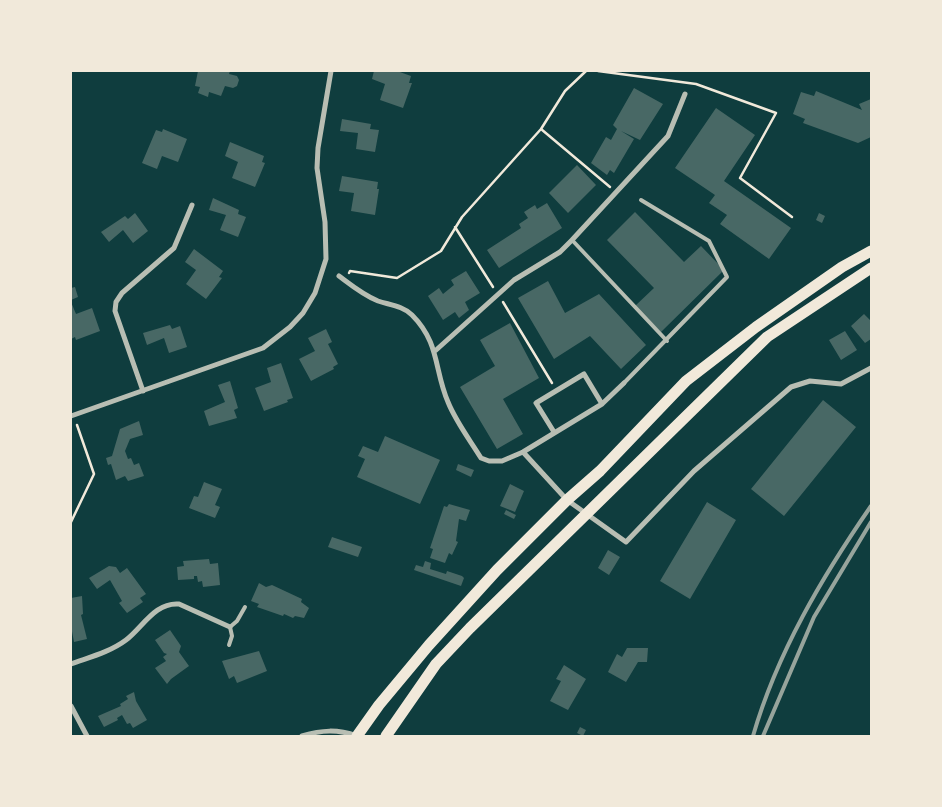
<!DOCTYPE html>
<style>
body{margin:0}
#map{position:relative;width:942px;height:807px;overflow:hidden;background:#0f3d3e;font-family:"Nunito Sans",sans-serif}
canvas{display:block}
.frame{position:absolute;inset:0;border:72px solid #f1e9da;pointer-events:none}
</style>
<div id="map">
<canvas width="942" height="807"></canvas>
<div class="frame"></div>
</div>
<script>
const g = document.querySelector('canvas').getContext('2d');
g.lineJoin = 'round';
function fillPath(path, color) { g.fillStyle = color; g.fill(path, 'evenodd'); }
function strokePath(path, color, width, dash) { g.strokeStyle = color; g.lineWidth = width; g.lineCap = dash ? 'butt' : 'round'; g.setLineDash(dash || []); g.stroke(path); }
const building = new Path2D(`
 M198 71H230L229 74 237 76 239 80 237 86 233 88 225 86 221 96 209 92 208 97 198 93 200 87 195 86Z
 M374 71H397L411 76 409 83H412L403 108 380 100 385 84 372 79Z
 M634 88 663 104 640 140 621 131 634 139 614 173 610 170 607 175 591 163 606 137 611 140 617 129 613 125Z
 M816 91 862 110 859 104 871 99V137L858 143 803 123 805 119 793 114 801 92 814 96Z
 M716 108 755 135 724 181 791 228 769 259 720 224 727 215 709 203 715 195 675 168Z
 M342 119 371 124 370 129 379 130 375 152 356 149 358 133 340 131Z
 M163 129 187 139 178 162 162 156 157 169 142 163 156 130 162 132Z
 M230 142 264 156 262 162 265 163 255 187 232 178 238 162 225 156Z
 M577 165 596 185 568 213 549 193Z
 M342 176 378 182 377 189H379L375 215 351 211 354 193 339 191Z
 M213 198 239 210 238 214 246 217 238 237 220 230 226 215 209 210Z
 M547 203 562 228 499 268 487 250 521 228 519 224 528 218 524 212 535 205 537 209Z
 M635 212 684 262 701 246 724 270 661 332 635 306 654 288 607 240Z
 M135 213 148 231 133 243 123 230 109 242 101 232 125 216 128 219Z
 M819 213 825 216 822 223 816 220Z
 M194 249 223 271 219 277 222 278 206 299 186 284 196 270 185 262Z
 M466 271 480 293 465 302 469 310 459 318 455 312 443 320 428 296 439 288 443 294 454 285 451 280Z
 M548 281 565 313 599 294 646 345 621 369 590 336 554 359 518 298Z
 M75 287 78 297 71 300V288Z
 M71 302 76 314 92 308 100 331 76 340 75 337 71 339Z
 M864 314 871 321V339L865 343 851 326Z
 M510 323 539 378 503 399 523 434 497 449 460 387 495 366 480 340Z
 M170 325 172 329 180 326 187 347 169 353 164 338 147 345 143 333Z
 M326 329 332 342 328 344 338 364 333 367 334 369 311 381 299 359 315 351 308 338Z
 M845 331 857 350 841 360 829 340Z
 M281 363 293 398 287 400 288 402 264 411 255 388 271 382 267 368Z
 M230 381 238 408 234 410 237 418 209 426 204 411 225 402 218 385Z
 M823 400 856 427 784 516 751 489Z
 M139 421 143 435 130 439 125 451 128 459 131 458 134 465 139 463 144 476 128 481 125 476 116 480 111 464 108 465 106 458 112 456 120 429Z
 M385 436 440 460 420 504 357 477 365 459 358 456 363 446 378 452Z
 M458 464 474 470 471 477 456 470Z
 M204 482 222 489 215 505 220 507 215 518 189 508 194 496 198 497Z
 M510 484 524 491 515 512 500 506Z
 M707 502 736 520 690 599 660 581Z
 M449 504 470 510 466 521 459 519 456 541 458 542 452 555 449 553 445 563 430 558 433 549 430 548 444 506 447 507Z
 M506 510 516 515 514 519 504 514Z
 M332 537 362 547 358 557 328 547Z
 M608 550 620 557 609 575 598 568Z
 M209 559 210 564 218 563 220 585 203 587 202 581 198 582 197 576H194V579L178 580 177 567 184 566 183 561Z
 M425 561 431 563 430 569 446 574 447 571 462 576 464 578 461 586 414 570 416 565 423 567Z
 M109 566 116 567 120 573 127 568 146 594 140 598 143 602 127 613 119 603 122 601 110 580 97 589 89 578Z
 M259 583 266 587 272 585 302 599 301 602 309 608 304 618 295 616 293 618 284 614 283 616 257 607 259 604 251 601Z
 M82 596 83 614 81 615 87 639 74 642 71 626V598Z
 M170 630 181 646 179 652 189 666 171 679 167 684 155 668 166 661 163 657 167 654 164 653 155 640Z
 M627 648H648L647 662H638L626 682 608 672 617 654 622 657Z
 M259 651 267 671 237 683 234 676 229 679 222 661Z
 M564 665 586 679 568 710 550 701 561 681 556 679Z
 M134 692 136 701 147 720 133 728 130 723 127 724 122 715 117 718 118 720 104 727 98 716 121 706 120 704 128 699 126 696Z
 M580 727 586 730 583 736 577 733Z`);
const path = new Path2D(`
 M598 71 696 84 776 113 740 178 792 217
 M541 129 610 187
 M455 227 493 287
 M349 273 350 271 397 278 441 251 462 217 541 129 565 91 586 71
 M503 302 552 383
 M71 522 94 474 77 425`);
const service = new Path2D(`
 M572 240 667 341
 M624 383 727 277 709 241 641 200
 M229 645 232 636 230 627 237 621 245 607`);
const minor = new Path2D(`
 M339 276C351 285 363 295 378 301 390 305 403 306 412 315 440 343 434 370 448 402 456 422 470 440 481 458L489 461H502L523 452 602 404 624 383
 M435 351 514 280 560 252 572 240 668 136 685 94
 M143 391 115 311 116 302 122 293 174 248 192 205
 M71 416 263 348 290 327 303 313 315 293 326 259 325 222 317 168 318 148 331 71
 M554 432 536 403 584 374 602 404
 M523 452 567 500 626 542 694 471 791 387 810 381 841 384 871 368
 M71 664C90 657 110 652 126 640 143 627 155 602 179 604L230 627
 M71 706 87 736
 M302 736C322 730 337 729 357 736`);
const primary = new Path2D(`
 M357 736 379 705 429 645 497 570 567 500 600 471 686 381 756 327 842 267 871 251
 M386 736 436 664 470 628 767 337 871 268`);
const rail = new Path2D(`
 M753 736C777 653 822 577 871 506
 M763 736 814 617 871 522`);
fillPath(building, '#486865');
strokePath(path, '#f1e9da', 2.5);
strokePath(service, '#b8beb3', 4);
strokePath(minor, '#b8beb3', 5);
strokePath(primary, '#f1e9da', 11);
strokePath(rail, '#97a49c', 4);
</script>
